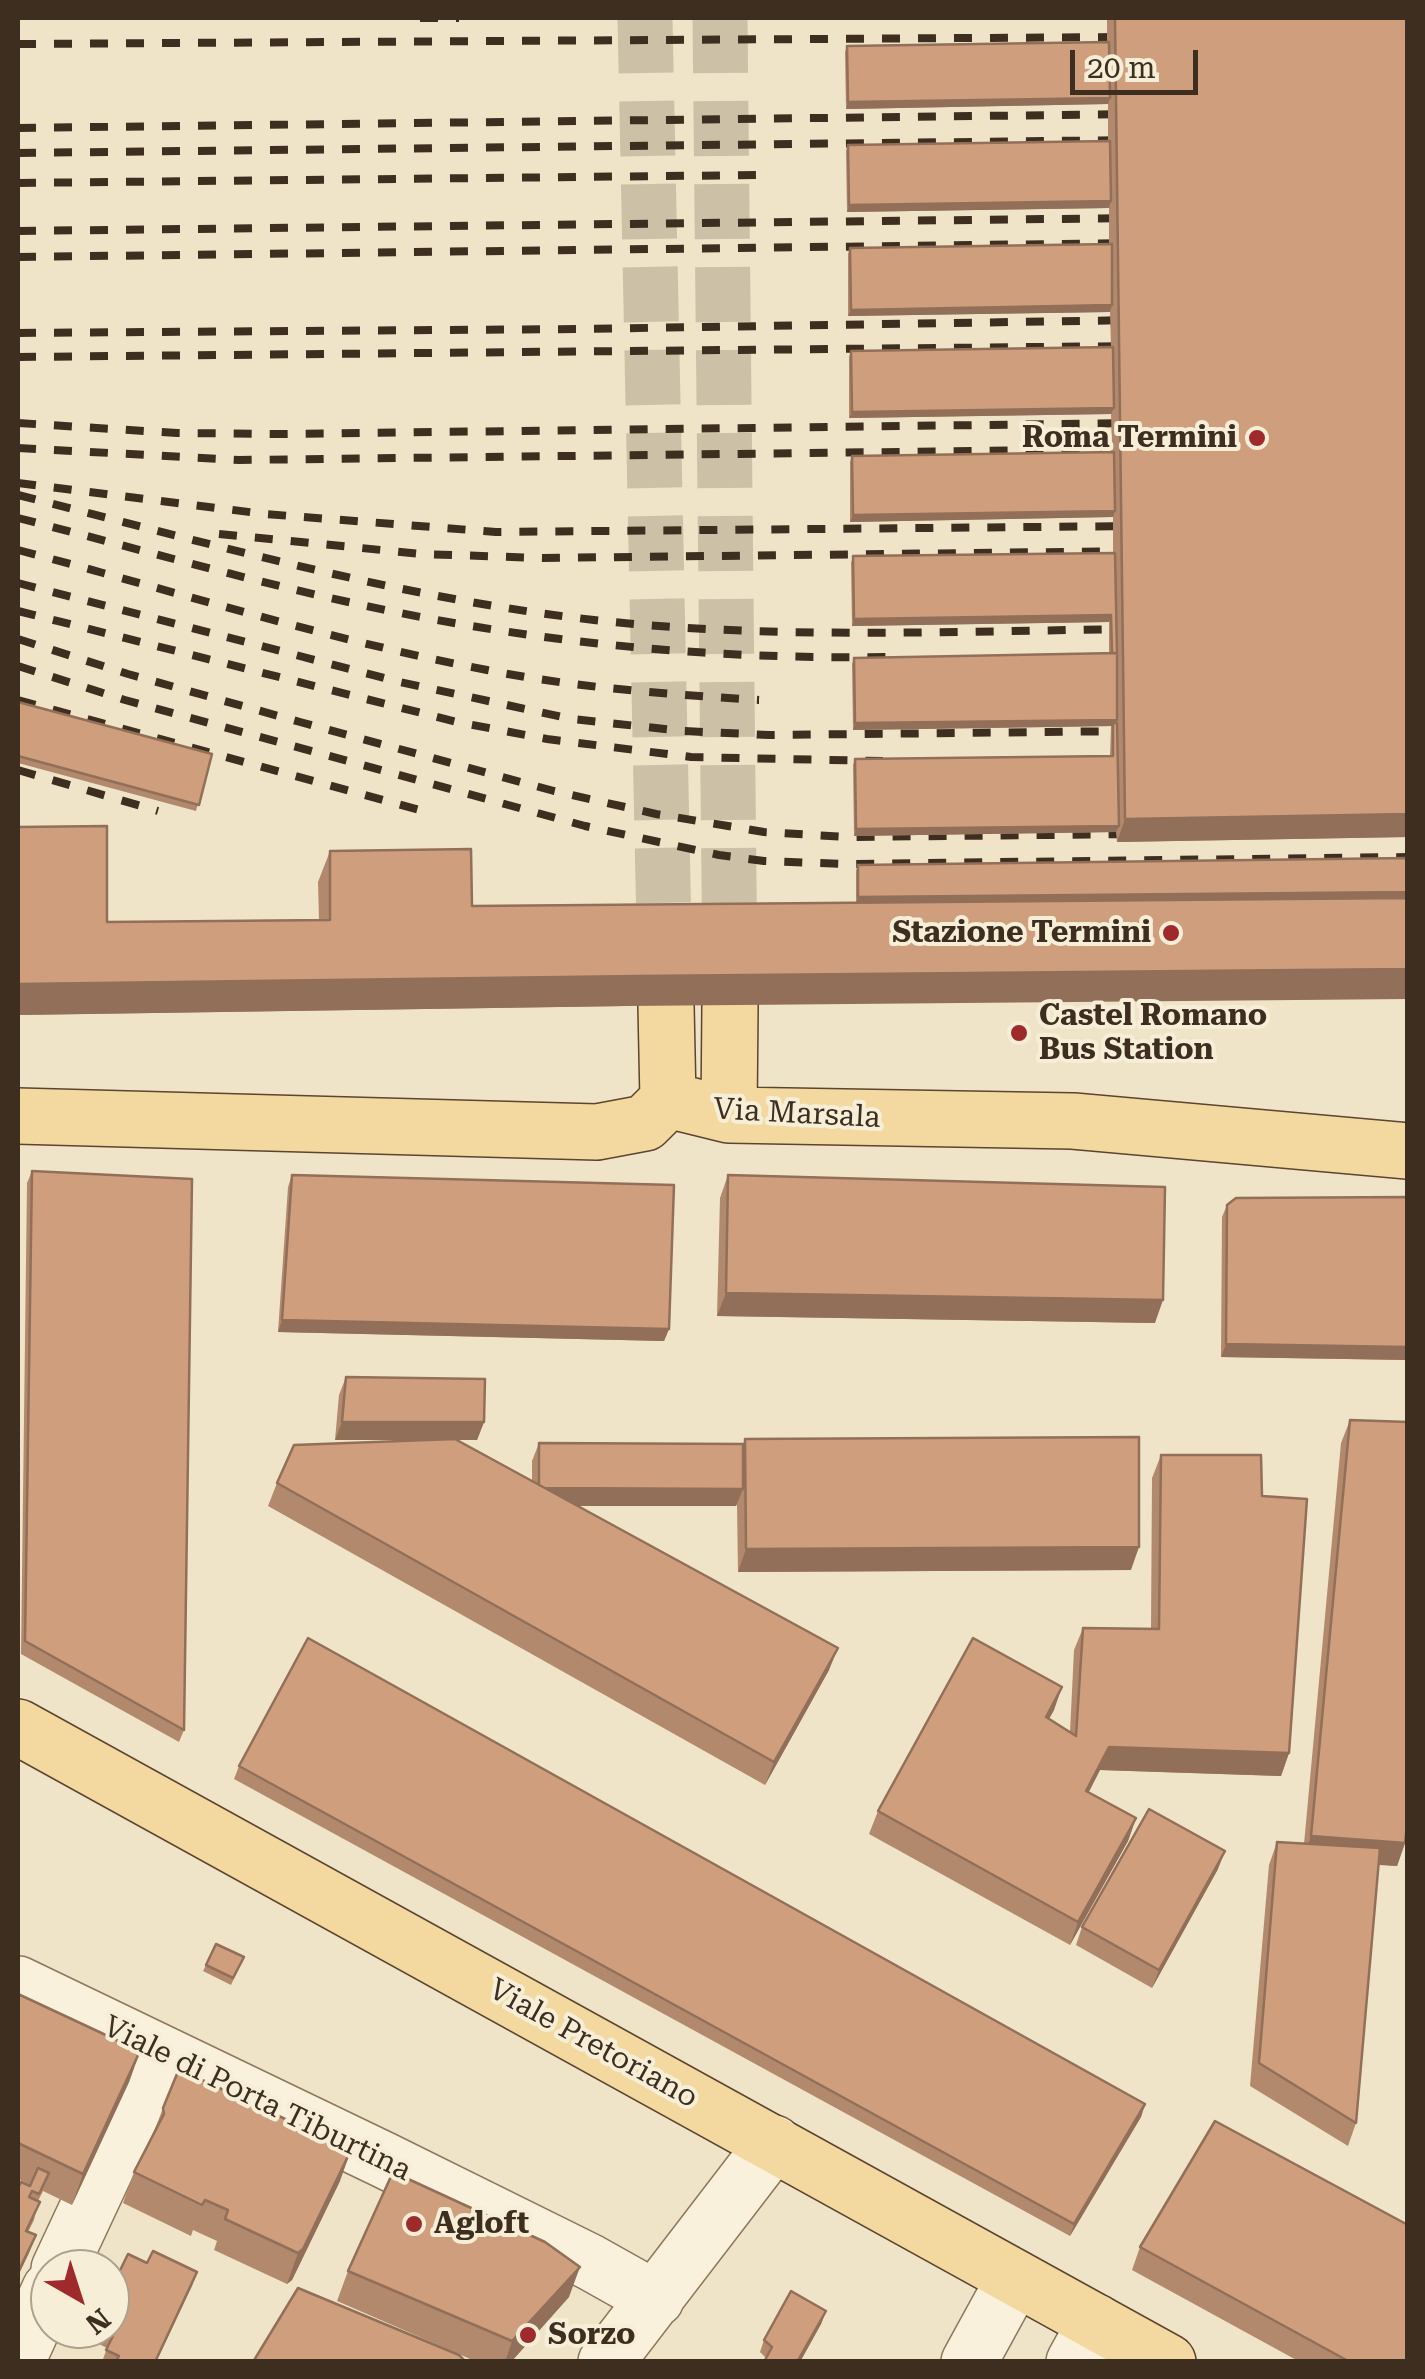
<!DOCTYPE html>
<style>
body{margin:0}
#map{position:relative;width:1425px;height:2379px;overflow:hidden;background:#f0e4c8;font-family:"Roboto Serif",serif}
canvas{display:block}
.frame{position:absolute;inset:0;border:20px solid #3d2e20;pointer-events:none}
.north{position:absolute;left:30px;top:2249px;width:100px;height:100px;box-sizing:border-box;background:#f7eed8;border:2px solid #ada18e;border-radius:50%;rotate:141deg;font-size:28px;font-weight:700;line-height:40px;text-align:center;color:#3d2e20}
.north::after{content:'';display:block;margin:auto;width:35px;height:45px;background:#9e2a2b;clip-path:polygon(50% 0,100% 100%,50% 72%,0 100%)}
.scale{position:absolute;left:1070px;top:50px;width:128px;height:45px;box-sizing:border-box;border:5px solid #3d2e20;border-top:0;padding-left:12px;font-size:30px;line-height:35px;white-space:nowrap;color:#3d2e20;-webkit-text-stroke:8px #f7eed8;paint-order:stroke}
</style>
<div id="map">
<canvas width="1425" height="2379"></canvas>
<div class="frame"></div>
<div class="north">N</div>
<div class="scale">20 m</div>
</div>
<script>
const g = document.querySelector('canvas').getContext('2d');
g.lineJoin = 'round';
function strokePath(path, color, width, dash) { g.strokeStyle = color; g.lineWidth = width; g.lineCap = dash ? 'butt' : 'round'; g.setLineDash(dash || []); g.stroke(path); }
function fillPath(path, color) { g.fillStyle = color; g.fill(path, 'evenodd'); }
function label(font, color, halo, rows, align = 'center') {
  g.font = font + ' "Roboto Serif",serif'; g.lineWidth = 8; g.setLineDash([]); g.textBaseline = 'middle'; g.strokeStyle = halo; g.fillStyle = color; for (const [text, x, y, turn = 0] of rows) {
    g.save(); g.translate(x, y); g.rotate((+turn || 0) * Math.PI / 180); g.textAlign = isNaN(turn) ? turn : align; if (halo) g.strokeText(text, 0, 0); g.fillText(text, 0, 0); g.restore();
  }
}
const majorTunnel = new Path2D(`
 M645 18 665 978
 M720 18 730 977`);
const minor = new Path2D(`
 M18 1984 384 2160 590 2262 656 2299
 M59 2269 160 2053
 M18 2359 50 2289
 M606 2362 774 2143
 M969 2362 1015 2278
 M1074 2362 1096 2322`);
const major = new Path2D(`
 M666 1006 668 1100
 M729 1115 730 1005
 M18 1116 597 1132 645 1123 668 1100 729 1115 1073 1121 1408 1151
 M18 1727 1168 2362`);
const rail = new Path2D(`
 M420 18H459
 M18 44 1133 37
 M18 128 1138 114
 M18 153 1137 140
 M18 183 762 175
 M18 231 1138 218
 M18 257 1137 243
 M18 333 578 329 1138 320
 M18 357 1138 346
 M18 423 177 433 282 434 1137 423
 M18 448 239 460 1138 449
 M18 483 265 514 496 532 1143 526
 M18 495C208 543 399 598 594 620 774 640 957 631 1138 629
 M18 518C166 556 315 600 466 625 607 649 746 659 888 657
 M219 534 422 554 542 558 1143 551
 M18 550C174 591 329 640 487 670 577 688 668 694 759 700
 M18 583 400 682 572 719 683 731 769 735 1138 731
 M18 611 457 722 547 739 691 757 883 761
 M18 639 128 674 300 722 554 791 656 814 764 832 847 837 1143 834
 M18 666 125 700 585 826 719 855 764 861 847 864 1408 857
 M18 700 423 811
 M18 770 158 811`);
const wall = new Path2D(`
 M1107 18H1408V837L1117 842 1116 832 854 836 853 765 855 759 1110 756 1111 726 853 730 852 664 854 658 1109 653V622L852 626 851 563 853 556 1113 553V517L850 522V462L852 456 1112 452 1111 414 849 418V357L851 351 1111 347 1110 312 848 316V254L850 248 1109 244V208L847 212 846 151 848 145 1108 141V104L846 109 845 52 847 46 1107 42Z
 M18 702 212 754 196 811 18 763Z
 M18 827 107 922 319 920 318 882 330 851 472 906 856 903V871L858 865 1408 858 627 1006 18 1015Z
 M32 1171 184 1730 179 1742 21 1654 27 1183Z
 M292 1175 669 1329 664 1341 278 1332 288 1187Z
 M728 1175 1155 1323 717 1316 720 1198Z
 M1408 1197V1360L1221 1357 1222 1217 1227 1205Z
 M346 1377 484 1422 477 1440H457L532 1481V1461L539 1443 743 1444 745 1439 1131 1570 738 1572 737 1504 736 1506H578L829 1670 765 1785 268 1506 277 1483 425 1440H335L339 1395Z
 M1350 1420 1405 1843 1397 1866 1378 1865 1356 2123 1348 2146 1250 2086 1269 1865 1277 1842 1304 1844 1341 1443Z
 M1161 1455 1262 1496 1289 1753 1281 1776 1100 1770 1089 1792 1136 1818 1128 1841 1070 1945 869 1834 878 1811 1054 1710 1049 1719 1070 1732 1074 1650 1083 1628 1151 1629 1152 1478Z
 M239 1766 1145 2104 1141 2117 1070 2236 234 1779Z
 M1218 1869 1152 1988 1076 1945 1082 1927Z
 M241 1964 231 1985 203 1971 206 1965Z
 M18 1994 140 2051 129 2082 72 2205 43 2191 38 2201 34 2220 28 2232 36 2235 18 2276V2188L30 2185 18 2179Z
 M163 2108 340 2181 292 2280 287 2284 214 2250 217 2241 193 2230 191 2236 123 2203 134 2172 152 2137Z
 M1140 2247 1408 2362H1300L1132 2270Z
 M348 2271 569 2297 511 2362H477L337 2301Z
 M193 2284 156 2362H102L107 2348 89 2339 93 2329H110Z
 M826 2311 821 2324 800 2362H764L766 2358 760 2352 764 2340Z`);
const shadedWall = new Path2D(`
 M1110 98 1108 104 846 109 848 102Z
 M1111 201 1109 208 847 212 849 205Z
 M1112 305 1110 312 848 316 851 310Z
 M1114 408 1111 414 849 418 852 412Z
 M1115 511 1113 517 850 522 853 515Z
 M1111 615 1109 622 852 626 854 619Z
 M1117 720 1115 726 853 730 855 723Z
 M1408 814V837L1117 842 1125 819Z
 M1119 826 1116 832 854 836 856 829Z
 M1408 892V898L856 903 858 897Z
 M1408 969V999L627 1006 18 1015V984L638 976Z
 M726 1293 1163 1300 1155 1323 717 1316Z
 M282 1320 669 1329 664 1341 278 1332Z
 M1226 1344 1408 1347V1360L1221 1357Z
 M342 1422H484L477 1440H335Z
 M539 1488 743 1489 736 1506H532Z
 M1139 1547 1131 1570 738 1572 746 1549Z
 M838 1648 829 1670 765 1785 774 1762Z
 M1062 1687 1054 1710 1037 1740 1046 1717Z
 M1109 1747 1289 1753 1281 1776 1100 1770 1077 1814 1086 1791Z
 M1136 1818 1128 1841 1070 1945 1078 1922Z
 M1311 1836 1405 1843 1397 1866 1303 1859Z
 M1225 1851 1218 1869 1152 1988 1159 1970Z
 M140 2051 129 2082 72 2205 83 2174Z
 M1145 2104 1141 2117 1070 2236 1074 2224Z
 M351 2150 340 2181 292 2280 287 2284 298 2253Z
 M36 2235 29 2253 18 2276V2272Z
 M580 2267 569 2297 511 2362H505L512 2341Z
 M826 2311 821 2324 800 2362H797Z`);
const building = new Path2D(`
 M1115 18H1408V814L1125 819Z
 M1109 42 1110 98 848 102 847 46Z
 M1110 141 1111 201 849 205 848 145Z
 M1112 244V305L851 310 850 248Z
 M1113 347 1114 408 852 412 851 351Z
 M1114 452 1115 511 853 515 852 456Z
 M1115 553 1117 653H1112L1111 615 854 619 853 556Z
 M1117 653V720L855 723 854 658Z
 M18 702 212 754 199 805 18 756Z
 M1113 723H1117L1119 826 856 829 855 759 1113 756Z
 M107 826V922L330 920V851L471 849 472 906 1408 898V969L638 976 18 984V827Z
 M1408 858V892L858 897V865Z
 M32 1171 192 1179 184 1730 25 1641Z
 M292 1175 674 1185 669 1329 282 1320Z
 M728 1175 1165 1187 1163 1300 726 1293Z
 M1408 1197V1347L1226 1344 1227 1205 1236 1198Z
 M346 1377 485 1379 484 1422H342Z
 M1350 1420 1408 1422V1817L1405 1843 1311 1836Z
 M1139 1437V1547L746 1549 745 1439Z
 M455 1439 838 1648 774 1762 277 1483 294 1445Z
 M539 1443 743 1444V1489L545 1488 539 1485Z
 M1161 1455H1261L1262 1496 1307 1499 1289 1753 1109 1747 1086 1791 1136 1818 1078 1922 878 1811 973 1638 1062 1687 1046 1717 1076 1736 1083 1628 1159 1629Z
 M308 1638 1145 2104 1074 2224 239 1766Z
 M1149 1809 1225 1851 1159 1970 1082 1927Z
 M1277 1842 1380 1848 1356 2123 1259 2063Z
 M216 1944 244 1957 233 1978 206 1965Z
 M18 1994 140 2051 83 2174 18 2143Z
 M179 2069 351 2150 303 2249 298 2253 225 2219 228 2210 205 2200 202 2205 134 2172 164 2114 163 2108Z
 M1215 2121 1408 2225V2362H1350L1140 2247Z
 M38 2168 49 2173 39 2194 32 2191 29 2197 40 2202 26 2231 36 2235 18 2272V2188L21 2182 30 2186Z
 M393 2172 545 2242 580 2267 512 2341 348 2271Z
 M153 2251 197 2272 155 2362H122L117 2359 119 2356 106 2350 113 2336 98 2329H110V2291L128 2254 147 2263Z
 M298 2288 459 2355 466 2362H253Z
 M791 2291 826 2311 797 2362H764L772 2347 764 2340Z`);
const markers = [
 [1257,438,10,"#9e2a2b"],
 [1171,933,10,"#9e2a2b"],
 [1019,1033,10,"#9e2a2b"],
 [414,2224,10,"#9e2a2b"],
 [528,2335,10,"#9e2a2b"]
];
const poiNames = [
 ["Roma Termini",1237,438,"right"],
 ["Stazione Termini",1151,933,"right"],
 ["Castel Romano",1039,1016],
 ["Bus Station",1039,1050],
 ["Agloft",434,2224],
 ["Sorzo",548,2335]
];
const streetNames = [
 ["Via Marsala",797,1114,3],
 ["Viale Pretoriano",593,2044,29],
 ["Viale di Porta Tiburtina",257,2099,26]
];
strokePath(majorTunnel, '#ccc0a6', 55, [55, 28]);
strokePath(minor, '#8d765c', 58);
strokePath(major, '#5b4430', 58);
strokePath(minor, '#faf1dc', 55);
strokePath(major, '#f3d9a0', 55);
strokePath(rail, '#3d2e20', 8, [18, 18]);
fillPath(wall, '#b2896c');
fillPath(shadedWall, '#916f58');
fillPath(building, '#cf9f7d');
strokePath(building, '#916f58', 2.5);
for (const [x, y, r, color] of markers) { const dot = new Path2D(); dot.arc(x, y, r, 0, 2 * Math.PI); g.fillStyle = color; g.fill(dot); strokePath(dot, '#f7eed8', 4); }
label('bold 30px', '#3d2e20', '#f7eed8', poiNames, 'left');
label('30px', '#3d2e20', '#f7eed8', streetNames);
</script>
